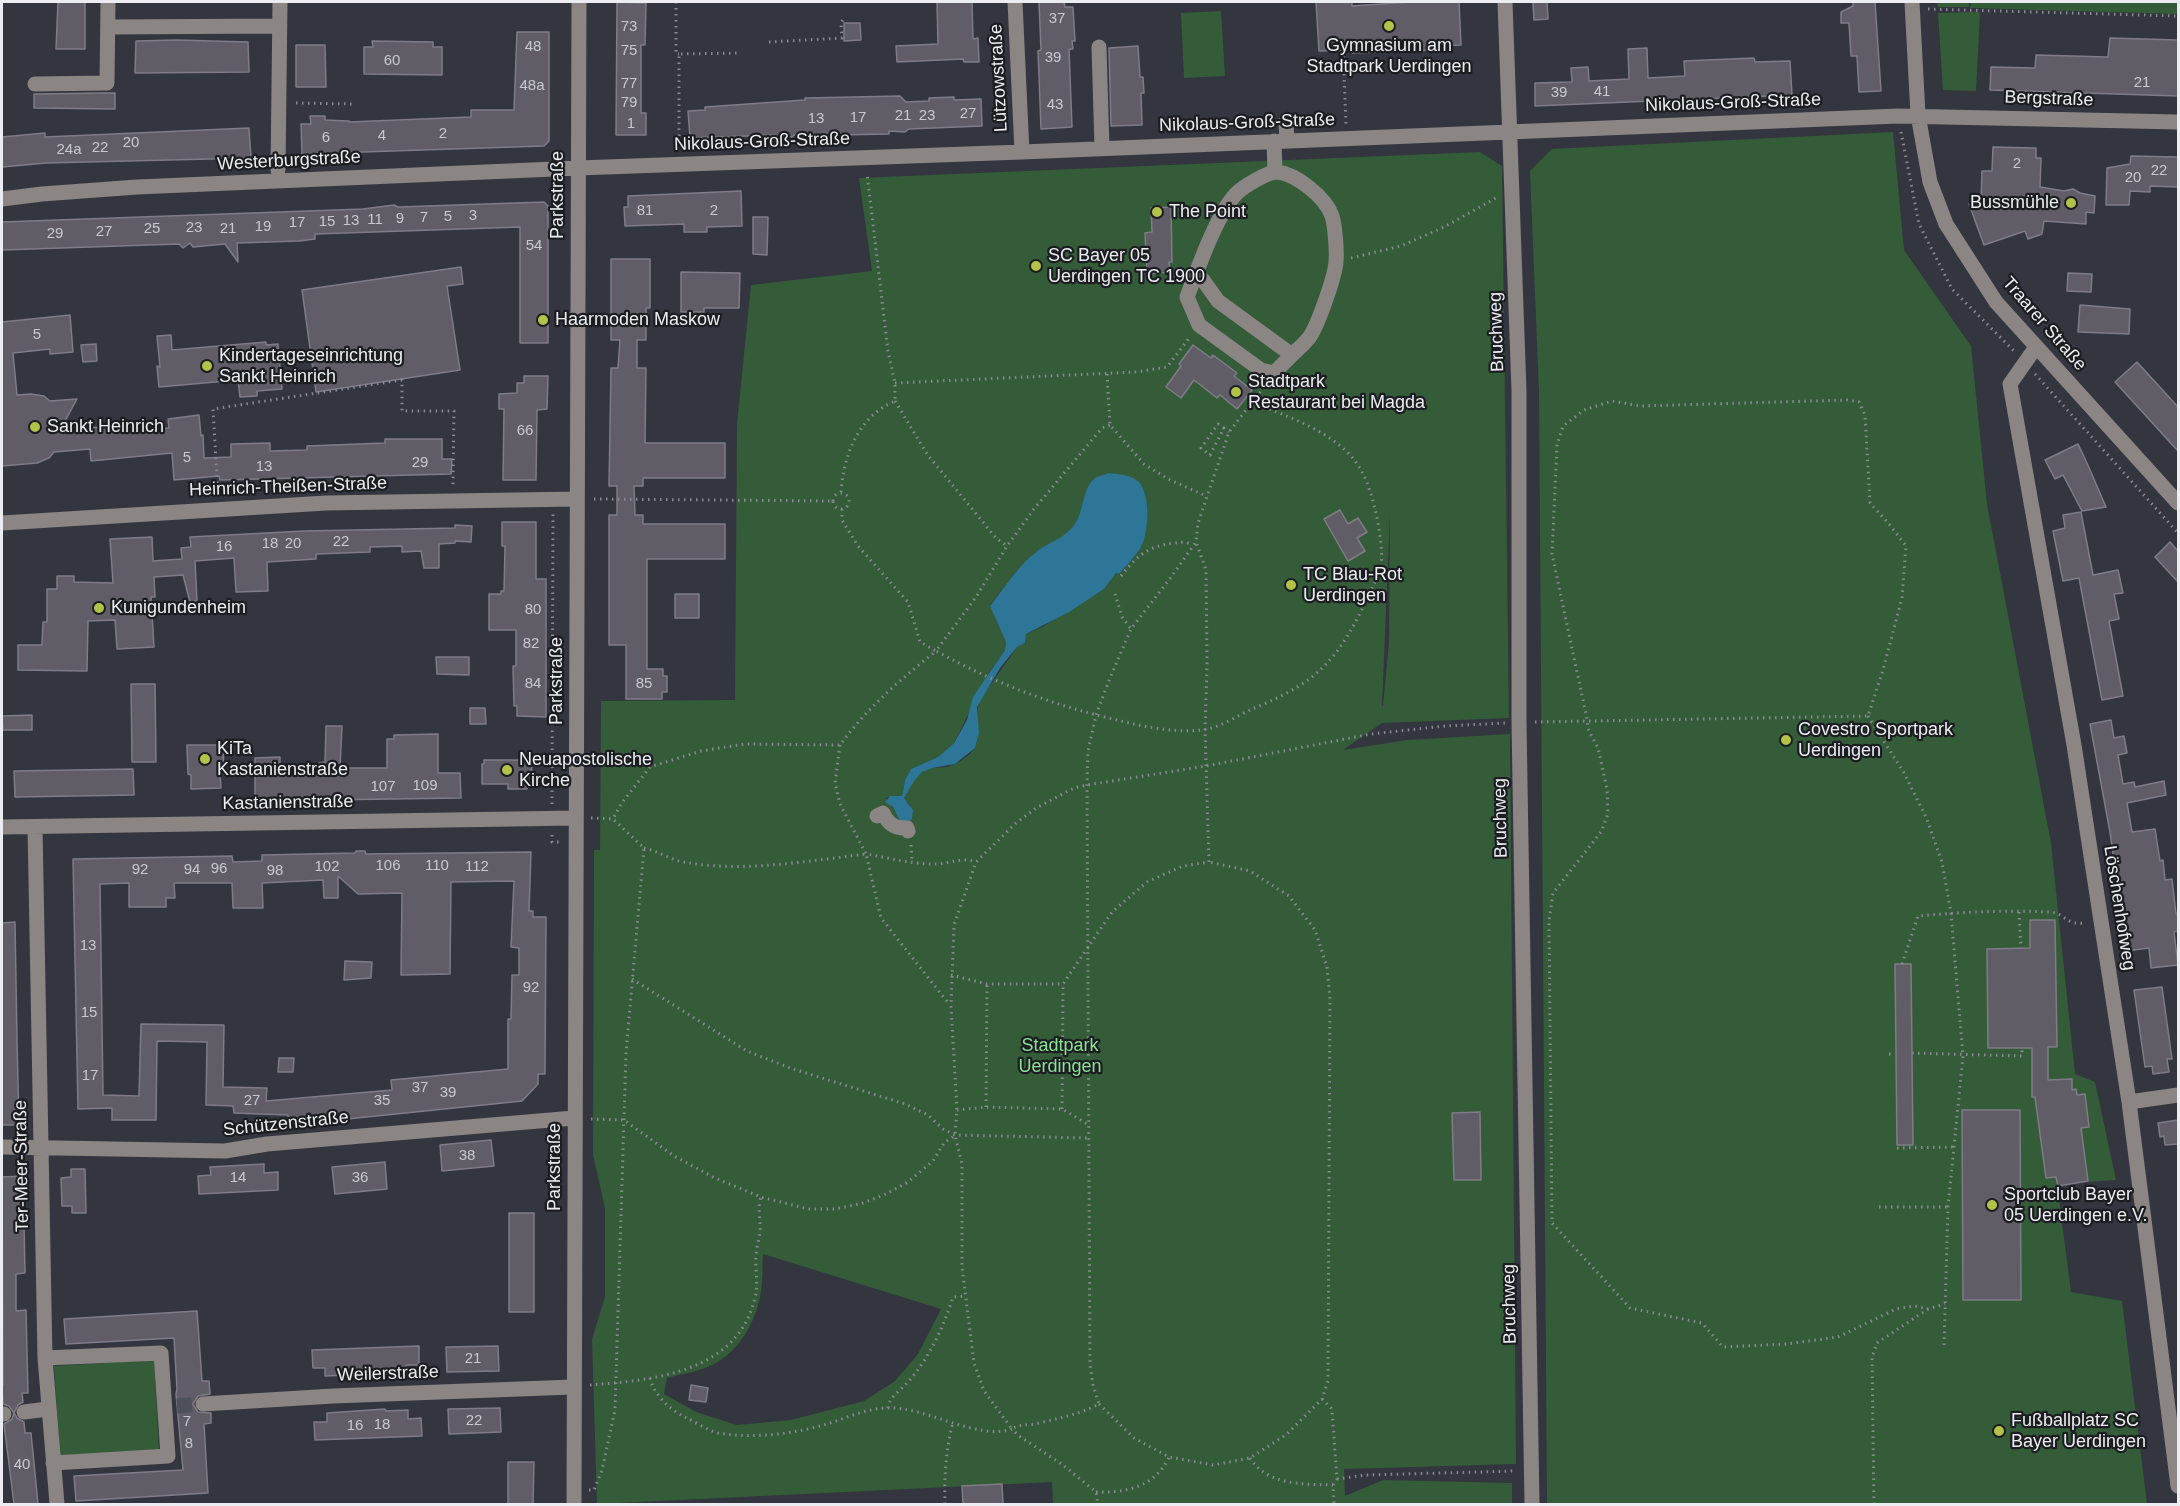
<!DOCTYPE html>
<meta charset="utf-8">
<style>
body{margin:0}
#map{position:relative;width:2180px;height:1506px;overflow:hidden;background:#33353f;font-family:Helvetica,sans-serif}
canvas{display:block}
.frame{position:absolute;inset:0;border:3px solid #ebedf3;pointer-events:none}
</style>
<div id="map">
<canvas width="2180" height="1506"></canvas>
<div class="frame"></div>
</div>
<script>
const g = document.querySelector('canvas').getContext('2d');
g.lineJoin = 'round';
function fillPath(path, color) { g.fillStyle = color; g.fill(path, 'evenodd'); }
function strokePath(path, color, width, dash) { g.strokeStyle = color; g.lineWidth = width; g.lineCap = dash ? 'butt' : 'round'; g.setLineDash(dash || []); g.stroke(path); }
function label(font, color, halo, rows, align = 'center') {
  g.font = font + ' Helvetica,sans-serif'; g.lineWidth = 4.5; g.setLineDash([]); g.textBaseline = 'middle'; g.strokeStyle = halo; g.fillStyle = color; for (const [text, x, y, turn = 0] of rows) {
    g.save(); g.translate(x, y); g.rotate((+turn || 0) * Math.PI / 180); g.textAlign = isNaN(turn) ? turn : align; if (halo) g.strokeText(text, 0, 0); g.fillText(text, 0, 0); g.restore();
  }
}
const green = new Path2D(`
 M1937 2H1969V7H1938Z
 M1971 2H2178V14L1970 8Z
 M1221 11 1225 76 1184 78 1181 13Z
 M1980 12 1976 91 1943 90 1938 13Z
 M1893 132 1904 250 1971 346 1987 504 2051 843 2075 1074 2095 1082 2116 1180 2057 1184 2071 1292 2122 1301 2147 1504H1547L1539 392 1530 171 1552 149Z
 M1480 152 1502 166 1509 718 1382 723 1343 750 1407 740 1510 734 1516 1464 1344 1469 1345 1496 1383 1480 1512 1483V1504H1053L1052 1482 597 1504 592 1339 605 1297V1208L593 1155 594 850H600L601 701 735 700 737 424 751 285 872 271 859 178ZM1213 355 1237 373 1218 398 1194 380ZM1143 489C1149 507 1148 529 1141 547 1136 557 1126 566 1119 574L1116 573 1104 589 1042 627 1026 634 1025 643 1017 647 980 700C973 716 984 735 973 750 967 758 956 765 946 767 940 768 933 767 927 769 916 774 909 788 904 798L911 806 896 812 886 799 890 796 902 797 905 780 911 769 938 757 954 743 989 673 1005 650 1006 642 990 605C1004 587 1018 567 1036 552 1043 546 1053 544 1061 539 1077 528 1082 514 1085 496ZM1390 514 1389 642 1383 706H1382ZM763 1254 941 1309 918 1354 895 1381 864 1401 791 1420 737 1425 696 1412 664 1394 667 1378C682 1374 702 1371 716 1363 744 1347 760 1313 762 1282 763 1273 762 1263 763 1254Z
 M154 1360 159 1451 60 1457 54 1366Z`);
const water = new Path2D(`
 M1108 473C1118 474 1132 475 1139 482 1151 496 1149 534 1140 549 1134 558 1126 566 1119 574L1116 573 1104 589 1069 612 1026 634 1025 643 1017 647 1000 668 977 707 979 733 975 748 955 764 932 768 922 772 914 781 904 798 913 810 912 819 907 823 900 821 893 807 885 802 890 796H902L905 780 911 769 938 757 954 743 967 720 973 697 1005 650 1006 642 990 606C1004 588 1018 566 1036 552 1050 541 1063 540 1074 525 1085 511 1081 490 1095 478 1098 476 1105 475 1108 473Z`);
const building = new Path2D(`
 M58 2H85V49H56Z
 M617 2 646 3 645 45H641V113H646V135H616Z
 M937 2H972L973 39 978 38 979 62H964L963 59 897 62 896 46 938 44Z
 M1039 2H1064L1065 7H1073L1075 41H1072L1073 49H1069L1072 127 1041 129 1038 51 1041 50Z
 M1316 2H1352V6L1411 2H1459L1461 45 1433 46V50L1352 53V50L1319 51Z
 M1533 2H1547L1548 19 1534 20Z
 M1853 2H1875L1881 91 1859 92 1857 56H1851L1849 23H1841V12L1853 6Z
 M844 23H860L861 40 844 41Z
 M517 32H549V141L544 146 302 154 301 124H311L310 116H325V120L349 121V122L471 117V110H514Z
 M2110 38 2178 40V96L1990 90 1991 67 2035 68 2036 55 2108 57Z
 M177 40 248 42 249 72 135 73 136 41Z
 M372 41 433 42V47H442V75L364 74V47H373Z
 M296 45H325L326 87H296Z
 M1138 46 1140 77H1143L1144 93H1141L1142 125 1111 126 1109 48Z
 M1647 48 1648 78 1685 76 1684 61 1754 58 1755 62 1790 61 1792 95 1535 106V83L1572 82 1571 68 1588 67 1589 81 1629 79 1628 49Z
 M106 93H115V109L34 108V94Z
 M900 96 906 102 929 101V98L954 97V100L981 99 982 126 909 129 905 132 889 131V134L838 135 824 133 819 137 813 133 796 134 792 137 783 135 779 141 775 135 690 138 688 111 705 110V107L805 100V98Z
 M249 128 251 158 46 163 2 167V137L45 133V137Z
 M1993 147 2036 148V158H2041L2040 187 2064 191 2073 189 2080 193 2095 196 2094 213 2086 212V224L2044 221 2042 234 2028 239 2025 231 1984 245 1969 204 1981 200 1982 171H1992Z
 M2131 156 2178 157V187L2150 186V192L2130 191 2129 205H2106L2107 168 2130 164Z
 M741 191 742 226 707 227V232H684V224L625 226 624 207H628V196Z
 M544 202 548 206V343H520V227L315 234V239L299 241 237 243 238 262 225 244 193 247 190 243 183 248 179 244 2 250V222L363 209 394 205 398 207Z
 M1171 207 1172 262H1169L1170 272 1147 274 1145 233 1152 232 1151 208Z
 M753 217H768L767 255 753 254Z
 M611 259H650V308H646V340H637V368H646L645 443H725V478H643V486H634L635 515H643V524H725V559H647V669H663V676H667V692H662V699H626V645H609V515H617V486H609L611 368H618L620 340H611Z
 M461 267 463 284 447 286 460 370 316 392 302 290Z
 M681 272 740 273 739 308H704V312H681Z
 M2068 273 2092 274 2091 292 2067 291Z
 M2080 305 2130 309 2129 334 2078 332Z
 M70 315 73 352 50 354V349L13 353 17 395 31 394 44 396 50 401 77 399 60 430 128 425 129 431 169 428 168 419 199 415 201 436 203 435 204 458 231 457V444L270 443V451L307 450V446L385 443V439H442V459H452L451 474 220 480 219 476 174 480 172 453 91 461 90 449 54 452 49 458 37 463 2 466V322Z
 M171 335 172 350 266 342V345L278 344 282 389 257 391V396L240 397 238 380 159 387 157 366 160 367 157 336Z
 M96 344 97 361 83 362 81 345Z
 M1193 345 1211 358 1213 355 1237 373 1234 376 1252 390 1237 409 1220 395 1217 398 1194 380 1181 398 1166 387 1181 366 1179 364Z
 M2137 362 2178 407V451L2115 382Z
 M524 376H548L547 409 537 410 536 480H503L504 409H499V394L517 393V383H524Z
 M2078 444 2087 463 2106 507 2082 511 2063 475 2055 479 2045 460Z
 M1340 510 1348 524 1358 518 1367 532 1357 538 1365 551 1348 561 1324 519Z
 M2081 512 2093 575 2118 570 2123 593 2114 594 2119 619 2109 621 2123 696 2102 700 2079 578 2063 581 2053 531 2065 528 2063 515Z
 M502 522H536V579H546V717L517 716V706H514L513 666H516V630H489V594H501V591H504L505 546H502Z
 M455 525 472 526 471 542 455 541V543L439 544V568H424L421 551 402 552V546L370 547V552L316 554V559L267 562 268 591 236 592 234 558 195 561 197 601 190 602 183 575 154 577 155 597H151L154 647 117 649 115 620 88 621 87 671 18 670V645H42L43 622H47V589H57V576H74V582L113 583 110 539 152 537 153 561 182 559 181 548 191 547 190 537 304 531 455 528Z
 M2170 542 2178 551V582L2155 557Z
 M675 594H699V618H675Z
 M436 657H469V675L437 674Z
 M131 684H155L156 762H132Z
 M470 708H485L486 724H470Z
 M32 715V730H3L2 716Z
 M2111 720 2114 738 2124 736 2127 753 2118 755 2123 784 2134 782 2135 787 2164 781 2166 795 2127 803 2132 832 2155 829 2160 861 2163 860 2165 880 2172 879 2176 914H2178V931L2174 932 2178 965 2151 968 2149 948 2126 951 2110 832 2090 724Z
 M326 726H342L340 768H387V739H394V735L438 734V773H460L461 798 255 801V758L280 757V767L319 766V763L325 762Z
 M187 745H223L224 773 220 774 221 788 191 789V775L188 774Z
 M484 760H527L531 762 532 776 527 777V789H508V784H482V764H484Z
 M133 769 134 795 15 797 14 771Z
 M356 851H365L366 854 531 852 529 911H533V917H546L545 1074H538V1084L522 1101 289 1125 288 1115 234 1113 233 1106 206 1105 207 1042 157 1041 156 1120H112V1108L78 1109 73 859 232 856 233 862 262 861V855L355 853ZM338 876 358 894 402 893 401 975 450 974 451 882 514 881 511 947 519 948V975H512L511 1019H508V1069L391 1080 392 1090 266 1101 267 1088 223 1087 224 1025 141 1024 139 1096 103 1095 100 884 129 883V907H166V898H175L174 883H232L233 908H263L262 883 323 880 324 898H338Z
 M2030 920H2055L2057 1047H2048V1080L2072 1079V1090L2076 1089 2077 1095 2085 1094 2089 1127 2081 1128 2088 1181 2058 1186 2056 1177 2046 1178 2035 1097H2032V1048H1988L1987 949 2030 948Z
 M15 922 17 1040 19 1125H2V923Z
 M345 961 372 962 371 978 344 980Z
 M1895 964H1911L1913 1145H1897Z
 M2162 987 2172 1059H2167L2169 1072 2153 1074 2152 1066 2145 1067 2134 990Z
 M279 1058H294L293 1072H278Z
 M1962 1110H2020L2021 1300H1963Z
 M1480 1112 1481 1180H1454L1452 1113Z
 M2178 1120V1144L2165 1145 2164 1136 2160 1137 2158 1123Z
 M491 1140 494 1166 442 1171 440 1145Z
 M385 1162 387 1189 335 1194 332 1167Z
 M264 1164V1173L278 1172V1190L199 1194 198 1176 211 1175 210 1167Z
 M71 1169H85L86 1213H72V1206H62L61 1178 71 1177Z
 M23 1176 25 1273 16 1274V1311L26 1310 28 1393H22L23 1402 18 1405 14 1413 17 1418 24 1422 25 1433H31L38 1504H14L4 1424 12 1419 14 1413 9 1406 3 1404 2 1385H3L2 1177Z
 M509 1213H534V1312H509Z
 M197 1311 202 1381H209L210 1394 198 1396 193 1404 198 1412 211 1413V1423L204 1424 208 1493 76 1501 74 1476 183 1470 176 1394 177 1389 174 1338 66 1344 64 1319Z
 M419 1346V1365H406L407 1373 348 1377V1375L325 1376V1368H313L312 1350Z
 M498 1346 499 1371 447 1372 446 1347Z
 M691 1385 708 1388 706 1402 689 1400Z
 M500 1408 501 1432 449 1434 448 1409Z
 M385 1409 386 1411 408 1410V1419L421 1418 422 1436 315 1440 314 1422H327V1413Z
 M508 1462H534L533 1504H508Z
 M1002 1484 1003 1504H963L962 1486Z`);
const minorTunnel = new Path2D(`
 M177 1406 203 1404`);
const path = new Path2D(`
 M676 2V54H679
 M1928 9 2178 16
 M769 42 842 38 841 23 844 18
 M1343 50 1346 124
 M296 103 353 104
 M1901 132 1919 224 1952 289 2014 351
 M679 148V54L741 53
 M1351 258 1401 246 1444 227 1496 198
 M1107 374 1110 425 1144 464 1168 479 1206 496
 M2035 374 2178 533
 M895 383 1136 372 1167 367 1190 337
 M1264 387 1229 432 1198 523 1196 542 1169 580 1131 629 1110 678 1096 715 1088 751 1087 785 1090 1365 1093 1385 1099 1404C1080 1414 1060 1418 1039 1423 1029 1426 1021 1423 1012 1429L984 1391 974 1363 962 1267V1164L955 1135 957 1110 951 1006 954 925 976 862 1016 823 1036 808 1074 788 1087 785 1206 766 1371 734 1445 726 1505 723
 M895 401 927 454 996 538 1007 546
 M1224 428 1218 424 1201 448 1210 455 1224 428 1229 432
 M841 492C844 454 858 417 895 401V383L888 351 867 173
 M833 501a8 8 0 1 1 16 0a8 8 0 1 1-16 0Z
 M218 495 213 409 402 380V411H454L453 486
 M594 499 832 501
 M842 509V520L858 546 908 602 920 642 936 651 976 597 1007 546 1034 509 1102 428 1110 425
 M1121 576C1141 550 1154 544 1186 542L1192 545
 M1115 594 1122 617 1131 629
 M1868 716 1904 773 1926 817 1942 862 1951 913 1963 1056 1948 1207 1944 1346
 M1535 722 1868 716 1883 670 1902 598 1906 546 1889 524 1870 503 1865 415 1859 402 1847 400 1641 406 1612 401 1584 410 1563 426 1557 445 1552 554 1587 719 1588 729 1598 748 1607 789 1608 814 1601 832 1553 893 1549 921 1552 1223 1630 1308 1702 1323 1723 1347 1786 1344 1838 1337 1896 1309 1914 1306 1928 1309 1945 1304
 M840 745 835 783 840 804 866 854C890 858 914 865 938 864 951 863 963 857 976 862
 M552 804 553 514
 M591 818 613 819
 M552 835V842H562
 M911 845 912 862
 M644 848C658 851 669 859 683 862 743 873 806 861 866 854L881 918 949 1004
 M2019 912 2021 948
 M1902 964 1918 916C1962 912 2007 910 2050 912 2065 913 2065 925 2084 923
 M951 975 987 984H1063L1112 912 1147 882 1183 866 1209 862 1205 730 1207 664 1206 570 1196 542
 M632 979 747 1051 790 1068 905 1104 928 1115 943 1129 955 1135 1089 1138
 M1912 1053 2022 1056V1047
 M1889 1054H1895
 M986 1107 987 984
 M1062 1109 1063 984
 M957 1110 986 1107 1062 1109 1089 1125
 M591 1119 624 1120 674 1156 715 1178 761 1197 808 1209H835L863 1203 886 1194 908 1182 933 1161 944 1143 954 1136
 M1897 1148 1954 1147
 M1879 1207H1948
 M650 1378C654 1395 669 1409 685 1417 695 1422 707 1430 718 1433 754 1439 795 1434 830 1423 849 1417 868 1408 888 1408 924 1406 978 1441 1012 1429L1019 1436 1063 1465 1096 1492 1098 1504
 M590 1385C656 1380 741 1372 756 1293 758 1280 755 1268 756 1256 756 1248 759 1241 760 1233 761 1221 757 1209 761 1197
 M1322 1399 1332 1409 1337 1479 1333 1485 1334 1504
 M1099 1404 1134 1438 1169 1457 1213 1465 1250 1458 1287 1434 1322 1399 1328 1381 1330 999 1327 967 1315 930 1289 896 1250 871 1209 862
 M888 1408C889 1397 900 1391 907 1383 929 1359 943 1328 953 1297L966 1296
 M1250 1458C1268 1486 1303 1484 1333 1485
 M1337 1479 1366 1475 1515 1471
 M589 1490H594L602 1470 615 1410 626 1053 644 848 613 819 621 804 650 767 701 751 745 744 840 745C867 708 900 680 936 651 995 683 1052 705 1117 720 1145 727 1174 733 1202 730 1219 728 1237 716 1252 709 1272 701 1295 690 1312 677 1341 654 1357 621 1372 588 1375 582 1380 574 1381 567 1384 542 1374 493 1361 470 1340 433 1290 418 1252 402
 M1096 1492C1126 1493 1155 1487 1169 1457
 M945 1504C944 1477 946 1449 953 1422
 M1874 1504 1872 1357 1877 1343 1928 1309`);
const minor = new Path2D(`
 M1015 2 1022 152
 M1505 2 1519 391V722L1532 1504
 M1912 2 1918 115 1930 182 1946 224 1996 302 2178 503
 M108 27 279 26
 M1099 47 1102 148
 M35 84 107 83 108 2
 M1286 122 1287 141
 M1274 141 1275 172
 M278 170 280 2
 M2 199 42 194 137 187 578 168 1022 152 1898 116 2178 122
 M1196 275 1203 280 1218 301 1292 355C1297 350 1303 345 1308 339 1317 329 1335 276 1336 262 1337 252 1335 225 1332 216 1326 198 1297 174 1277 172 1267 172 1243 187 1237 193 1218 211 1197 271 1187 297L1199 325 1261 370 1274 373 1292 355
 M2036 347 2010 384 2074 745 2101 921 2129 1102 2178 1486
 M2 523 326 503 577 499
 M877 816 883 813C888 824 895 829 907 828L908 831
 M2 827 576 818
 M35 827 45 1358 57 1504
 M2129 1102 2178 1095
 M2 1147 225 1151 267 1144 574 1118
 M45 1358 161 1353 168 1456 53 1463
 M203 1404 333 1396 573 1387
 M24 1412 48 1409
 M2 1414H4
 M574 1504 579 2`);
const markers = [
 [1389,26,6,"#b4c24a"],
 [2071,203,6,"#b4c24a"],
 [1157,212,6,"#b4c24a"],
 [1036,266,6,"#b4c24a"],
 [543,320,6,"#b4c24a"],
 [207,366,6,"#b4c24a"],
 [1236,392,6,"#b4c24a"],
 [35,427,6,"#b4c24a"],
 [1291,585,6,"#b4c24a"],
 [99,608,6,"#b4c24a"],
 [1786,740,6,"#b4c24a"],
 [205,759,6,"#b4c24a"],
 [507,770,6,"#b4c24a"],
 [1992,1205,6,"#b4c24a"],
 [1999,1431,6,"#b4c24a"]
];
const numberNames = [
 ["37",1057,19],
 ["73",629,27],
 ["48",533,47],
 ["75",629,51],
 ["39",1053,58],
 ["60",392,61],
 ["21",2142,83],
 ["77",629,84],
 ["48a",532,86],
 ["41",1602,92],
 ["39",1559,93],
 ["79",629,103],
 ["43",1055,105],
 ["27",968,114],
 ["21",903,116],
 ["23",927,116],
 ["17",858,118],
 ["13",816,119],
 ["1",631,124],
 ["2",443,134],
 ["4",382,136],
 ["6",326,138],
 ["20",131,143],
 ["22",100,148],
 ["24a",69,150],
 ["2",2017,164],
 ["22",2159,171],
 ["20",2133,178],
 ["81",645,211],
 ["2",714,211],
 ["3",473,216],
 ["5",448,217],
 ["7",424,218],
 ["9",400,219],
 ["11",375,220],
 ["13",351,221],
 ["15",327,222],
 ["17",297,223],
 ["19",263,227],
 ["23",194,228],
 ["25",152,229],
 ["21",228,229],
 ["27",104,232],
 ["29",55,234],
 ["54",534,246],
 ["5",37,335],
 ["66",525,431],
 ["5",187,458],
 ["29",420,463],
 ["13",264,467],
 ["22",341,542],
 ["18",270,544],
 ["20",293,544],
 ["16",224,547],
 ["80",533,610],
 ["82",531,644],
 ["84",533,684],
 ["85",644,684],
 ["109",425,786],
 ["107",383,787],
 ["106",388,866],
 ["110",437,866],
 ["102",327,867],
 ["112",477,867],
 ["96",219,869],
 ["92",140,870],
 ["94",192,870],
 ["98",275,871],
 ["13",88,946],
 ["92",531,988],
 ["15",89,1013],
 ["17",90,1076],
 ["37",420,1088],
 ["39",448,1093],
 ["27",252,1101],
 ["35",382,1101],
 ["38",467,1156],
 ["14",238,1178],
 ["36",360,1178],
 ["21",473,1359],
 ["22",474,1421],
 ["7",187,1422],
 ["18",382,1425],
 ["16",355,1426],
 ["8",189,1444],
 ["40",22,1465]
];
const poiNames = [
 ["Gymnasium am",1389,46,"center"],
 ["Stadtpark Uerdingen",1389,67,"center"],
 ["Bussmühle",2059,203,"right"],
 ["The Point",1169,212],
 ["SC Bayer 05",1048,256],
 ["Uerdingen TC 1900",1048,277],
 ["Haarmoden Maskow",555,320],
 ["Kindertageseinrichtung",219,356],
 ["Sankt Heinrich",219,377],
 ["Stadtpark",1248,382],
 ["Restaurant bei Magda",1248,403],
 ["Sankt Heinrich",47,427],
 ["TC Blau-Rot",1303,575],
 ["Uerdingen",1303,596],
 ["Kunigundenheim",111,608],
 ["Covestro Sportpark",1798,730],
 ["Uerdingen",1798,751],
 ["KiTa",217,749],
 ["Kastanienstraße",217,770],
 ["Neuapostolische",519,760],
 ["Kirche",519,781],
 ["Sportclub Bayer",2004,1195],
 ["05 Uerdingen e.V.",2004,1216],
 ["Fußballplatz SC",2011,1421],
 ["Bayer Uerdingen",2011,1442]
];
const streetNames = [
 ["Lützowstraße",999,78,-93],
 ["Bergstraße",2049,99,2],
 ["Nikolaus-Groß-Straße",1733,103,-2],
 ["Nikolaus-Groß-Straße",1247,123,-2],
 ["Nikolaus-Groß-Straße",762,142,-2],
 ["Westerburgstraße",289,161,-3],
 ["Parkstraße",558,195,-90],
 ["Traarer Straße",2044,324,49],
 ["Bruchweg",1497,332,-92],
 ["Heinrich-Theißen-Straße",288,487,-2],
 ["Parkstraße",557,681,-90],
 ["Kastanienstraße",288,803,-1],
 ["Bruchweg",1501,818,-91],
 ["Löschenhofweg",2119,908,81],
 ["Schützenstraße",286,1124,-6],
 ["Ter-Meer-Straße",22,1166,-91],
 ["Parkstraße",555,1167,-90],
 ["Bruchweg",1510,1304,-91],
 ["Weilerstraße",388,1374,-2]
];
const parkNames = [
 ["Stadtpark",1060,1046],
 ["Uerdingen",1060,1067]
];
fillPath(green, '#345c39');
fillPath(water, '#2d7697');
fillPath(building, '#605d67');
strokePath(building, '#7f7c87', 1.5);
strokePath(minorTunnel, '#4f515a', 15, [15, 8]);
strokePath(path, '#898b93', 3, [1.5, 4.5]);
strokePath(minor, '#8b8584', 15);
for (const [x, y, r, color] of markers) { const dot = new Path2D(); dot.arc(x, y, r, 0, 2 * Math.PI); g.fillStyle = color; g.fill(dot); strokePath(dot, '#1c1d21', 2); }
label('15px', '#c8c9d0', null, numberNames);
label('18px', '#ebedf3', '#1c1d21', poiNames, 'left');
label('18px', '#ebedf3', '#1c1d21', streetNames);
label('18px', '#89e395', '#1c1d21', parkNames);
</script>
